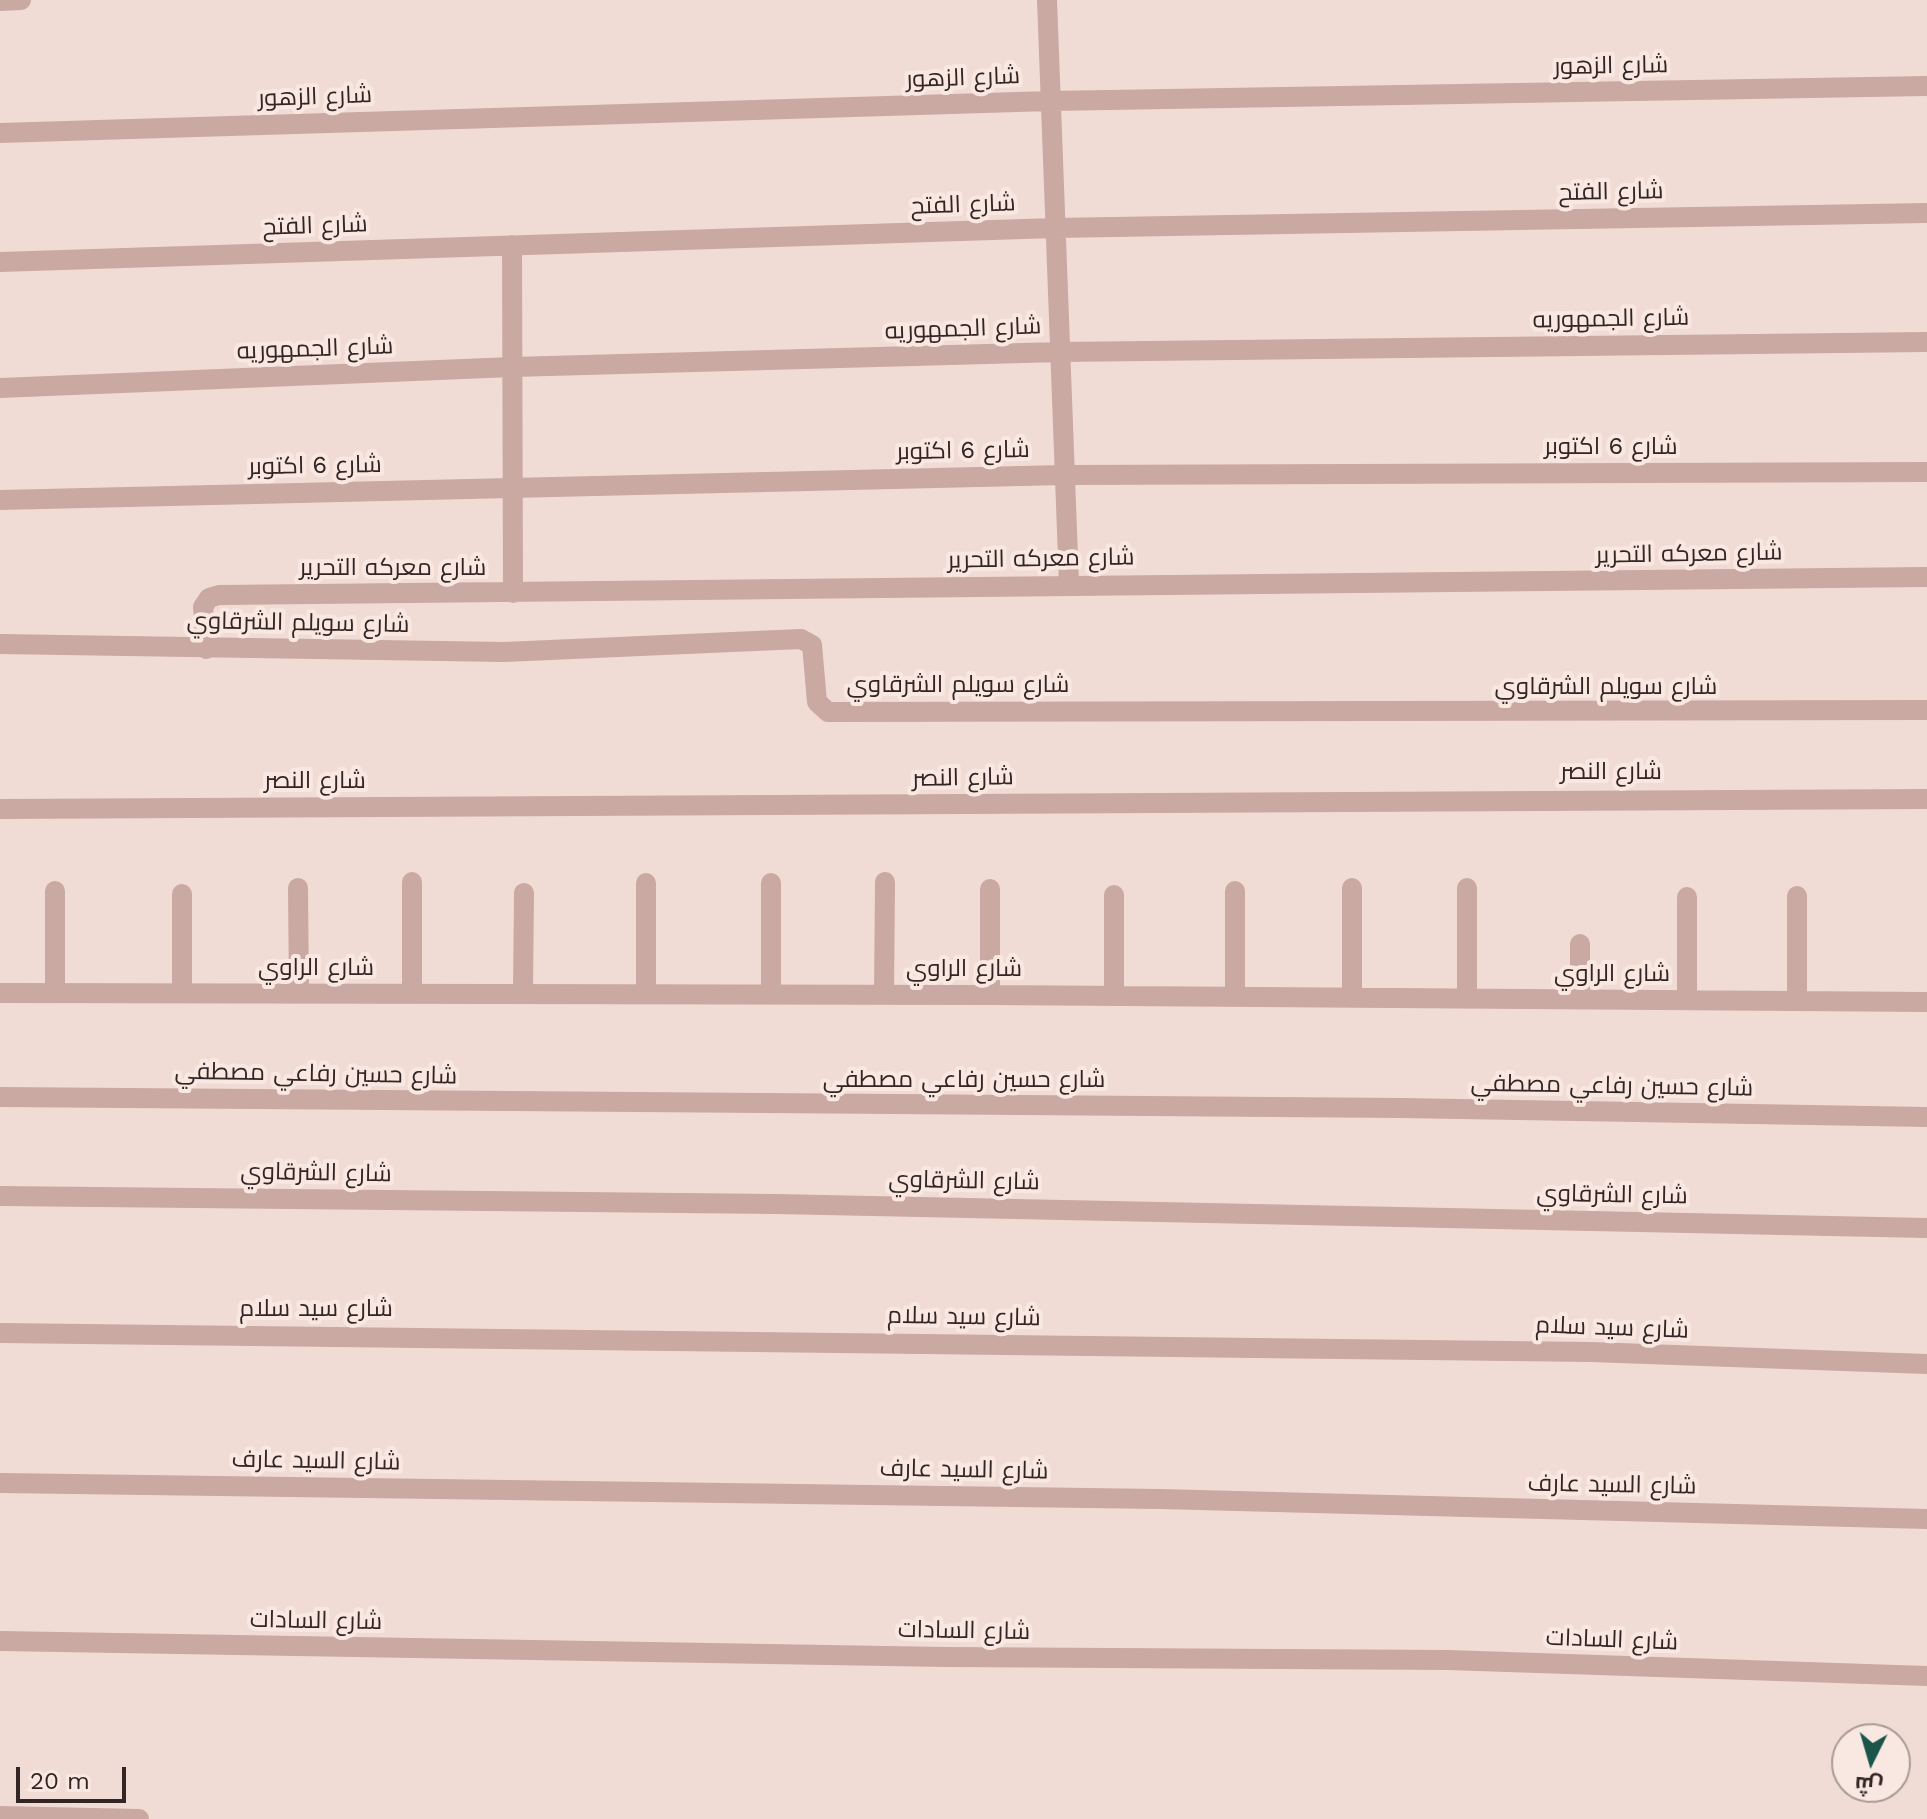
<!DOCTYPE html>
<meta charset="utf-8">
<style>
body{margin:0}
#map{position:relative;width:1927px;height:1819px;overflow:hidden;background:#f1dcd5;font-family:"Work Sans",Cairo,sans-serif}
canvas{display:block}
.north{position:absolute;left:1831px;top:1723px;width:80px;height:80px;box-sizing:border-box;background:#f9e8e1;border:2px solid #aa9a95;border-radius:50%;rotate:185deg;font-size:22px;font-weight:700;line-height:32px;text-align:center;color:#332524}
.north::after{content:'';display:block;margin:auto;width:28px;height:36px;background:#195549;clip-path:polygon(50% 0,100% 100%,50% 72%,0 100%)}
.scale{position:absolute;left:16px;top:1767px;width:110px;height:36px;box-sizing:border-box;border:4px solid #332524;border-top:0;padding-left:10px;font-size:24px;line-height:28px;white-space:nowrap;color:#332524;-webkit-text-stroke:6px #f9e8e1;paint-order:stroke}
</style>
<div id="map">
<canvas width="1927" height="1819"></canvas>
<div class="north">ش</div>
<div class="scale">20 m</div>
</div>
<script>
const g = document.querySelector('canvas').getContext('2d');
g.lineJoin = 'round';
function strokePath(path, color, width, dash) { g.strokeStyle = color; g.lineWidth = width; g.lineCap = dash ? 'butt' : 'round'; g.setLineDash(dash || []); g.stroke(path); }
function label(font, color, halo, rows, align = 'center') {
  g.font = font + ' "Work Sans",Cairo,sans-serif'; g.lineWidth = 8; g.setLineDash([]); g.textBaseline = 'middle'; g.strokeStyle = halo; g.fillStyle = color; for (const [text, x, y, turn = 0] of rows) {
    g.save(); g.translate(x, y); g.rotate((+turn || 0) * Math.PI / 180); g.textAlign = isNaN(turn) ? turn : align; if (halo) g.strokeText(text, 0, 0); g.fillText(text, 0, 0); g.restore();
  }
}
const minor = new Path2D(`
 M1047 0 1069 584
 M0 1 21 0
 M0 133 1050 101 1927 86
 M512 245 513 593
 M0 262 1055 228 1927 213
 M0 388 512 367 1060 352 1927 342
 M0 500 1064 475 1927 472
 M0 644 504 652 801 639 812 645 817 702 828 712 1927 710
 M206 649 203 607 209 598 219 595 1927 577
 M0 809 1927 799
 M646 883V994
 M298 888 299 994
 M1352 888V998
 M55 891V993
 M1235 891V997
 M1687 897V1000
 M1580 944V999
 M0 993 990 995 1927 1002
 M182 993V894
 M412 994V882
 M523 994 524 893
 M771 995V883
 M884 995 885 882
 M990 995V889
 M1114 996V895
 M1467 999V888
 M1797 1001V896
 M0 1097 1401 1108 1927 1117
 M0 1196 776 1204 1927 1228
 M0 1333 1591 1352 1927 1364
 M0 1483 1160 1499 1927 1519
 M0 1641 946 1657 1448 1660 1927 1676
 M0 1816 139 1819`);
const streetNames = [
 ["شارع الزهور",1611,66,-1],
 ["شارع الزهور",963,78,-2],
 ["شارع الزهور",315,97,-2],
 ["شارع الفتح",1611,192,-1],
 ["شارع الفتح",963,205,-2],
 ["شارع الفتح",315,226,-2],
 ["شارع الجمهوريه",1611,319,-1],
 ["شارع الجمهوريه",963,329,-2],
 ["شارع الجمهوريه",315,349,-2],
 ["شارع 6 اكتوبر",1611,447],
 ["شارع 6 اكتوبر",963,451,-1],
 ["شارع 6 اكتوبر",315,466,-1],
 ["شارع معركه التحرير",1689,554,-1],
 ["شارع معركه التحرير",1041,559,-1],
 ["شارع معركه التحرير",393,568],
 ["شارع سويلم الشرقاوي",298,623,1],
 ["شارع سويلم الشرقاوي",958,685],
 ["شارع سويلم الشرقاوي",1606,687],
 ["شارع النصر",1611,772],
 ["شارع النصر",963,778,-1],
 ["شارع النصر",315,781],
 ["شارع الراوي",316,968],
 ["شارع الراوي",964,969],
 ["شارع الراوي",1612,974],
 ["شارع حسين رفاعي مصطفي",316,1074,1],
 ["شارع حسين رفاعي مصطفي",964,1080],
 ["شارع حسين رفاعي مصطفي",1612,1086,1],
 ["شارع الشرقاوي",316,1173,1],
 ["شارع الشرقاوي",964,1181,1],
 ["شارع الشرقاوي",1612,1195,1],
 ["شارع سيد سلام",316,1309],
 ["شارع سيد سلام",964,1317,1],
 ["شارع سيد سلام",1612,1328,2],
 ["شارع السيد عارف",316,1461,1],
 ["شارع السيد عارف",964,1470,1],
 ["شارع السيد عارف",1612,1485,1],
 ["شارع السادات",316,1621,1],
 ["شارع السادات",964,1631,1],
 ["شارع السادات",1612,1640,2]
];
strokePath(minor, '#c9a9a1', 20);
label('24px', '#332524', '#f9e8e1', streetNames);
</script>
